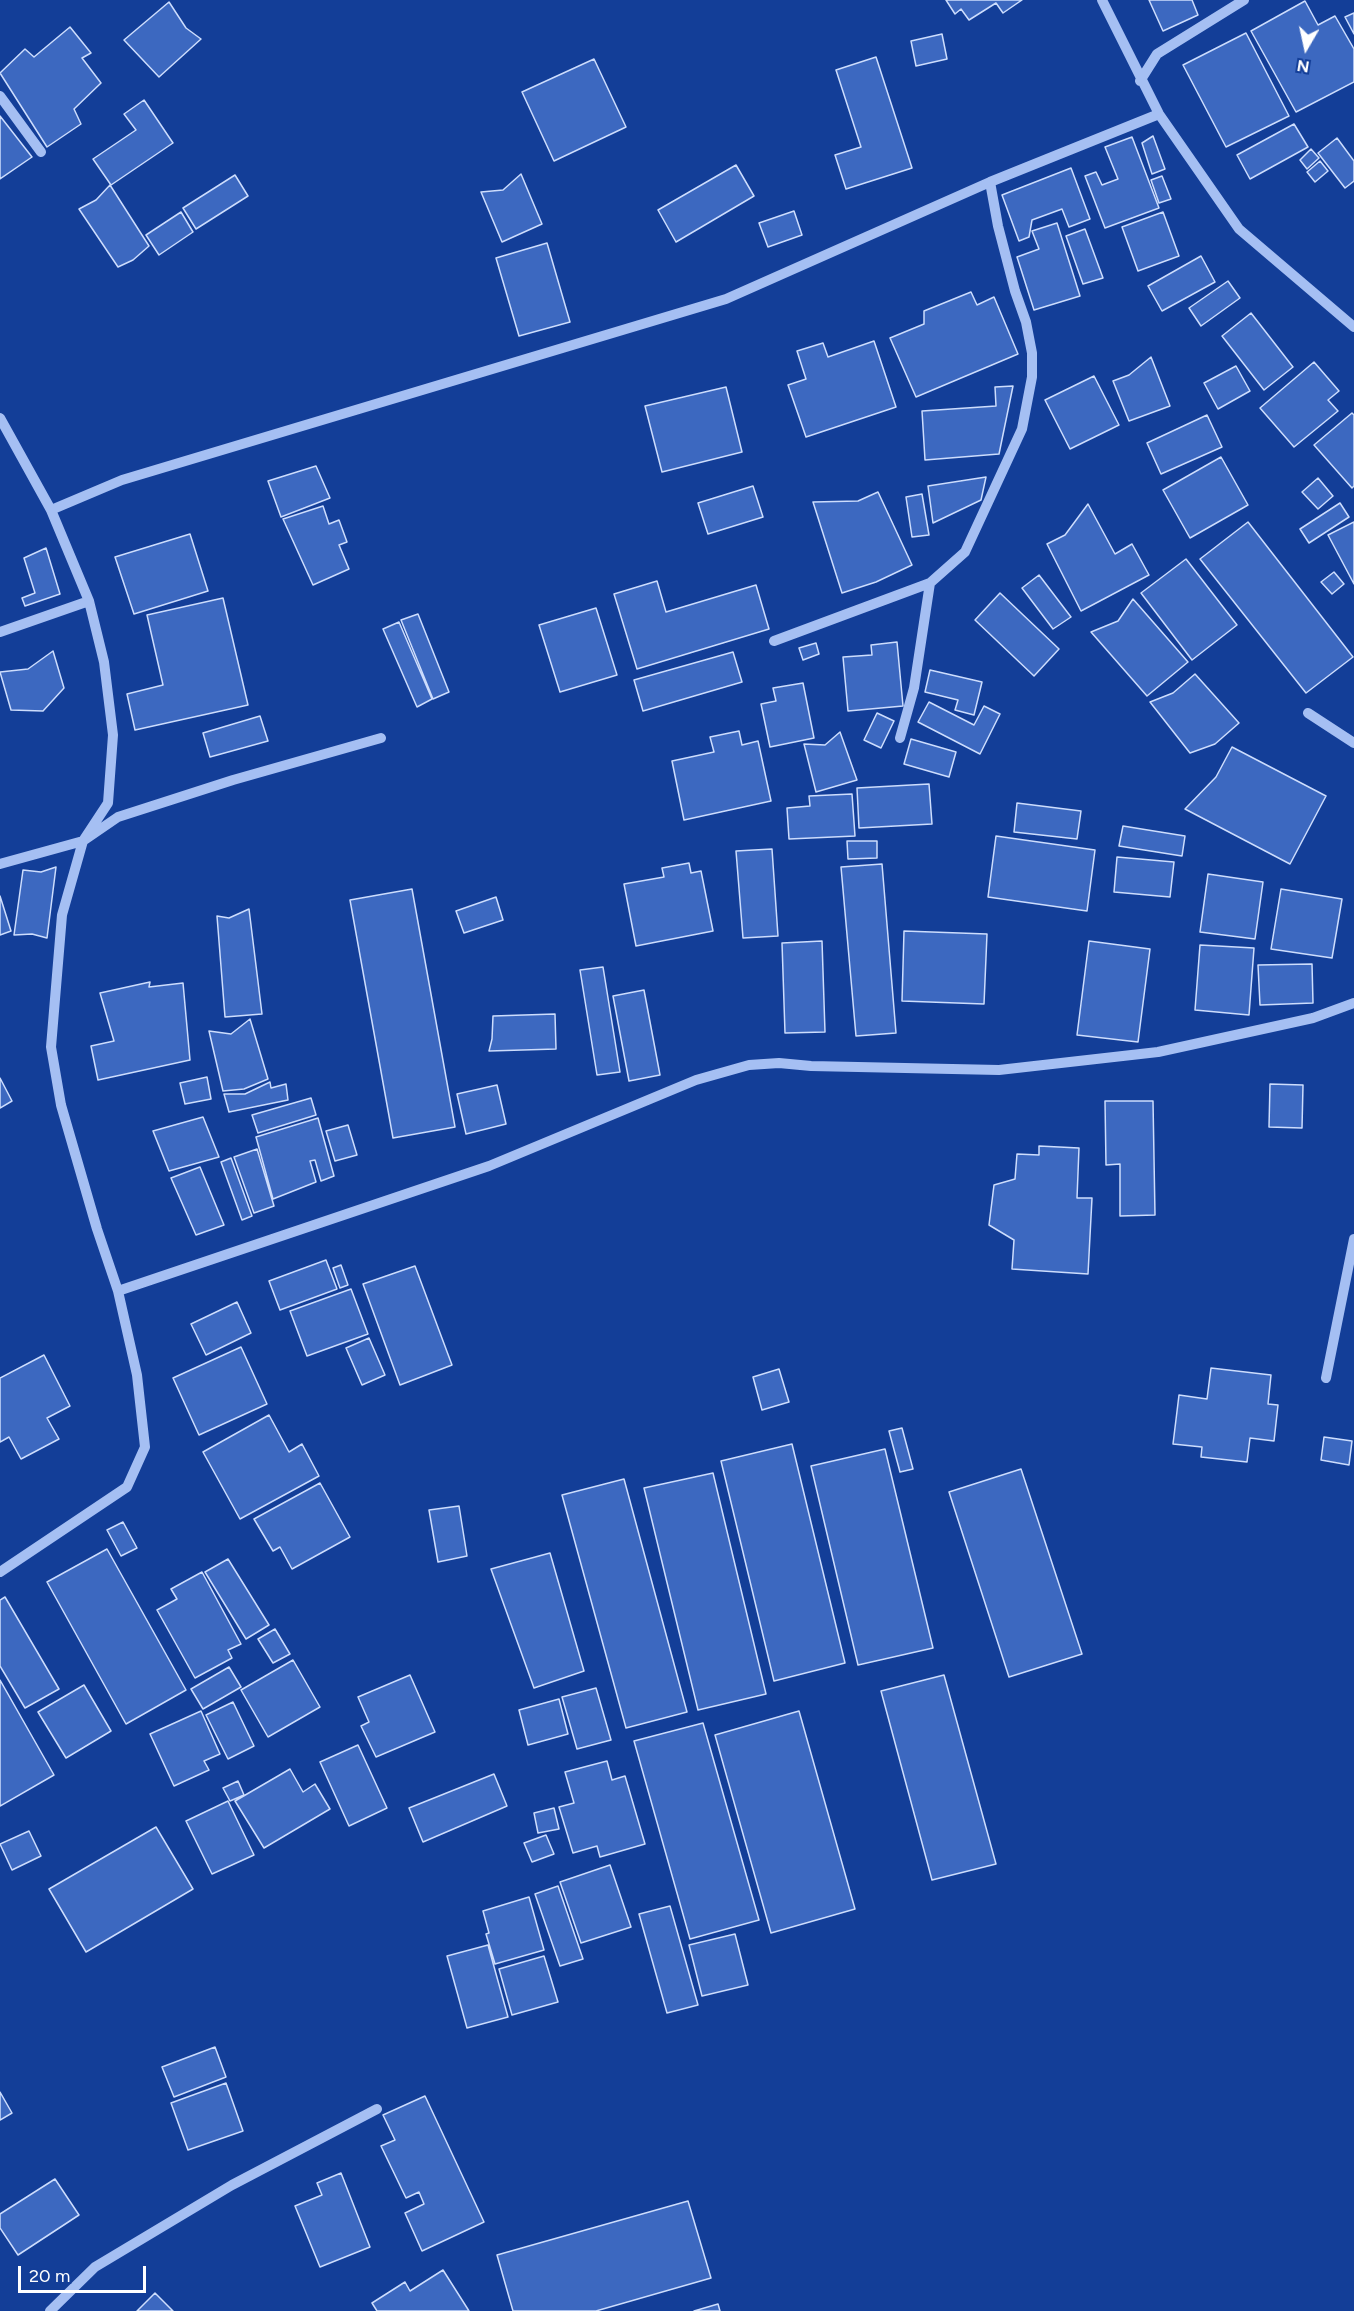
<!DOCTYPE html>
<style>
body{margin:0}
#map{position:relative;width:1354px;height:2311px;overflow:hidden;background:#133e98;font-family:Figtree,sans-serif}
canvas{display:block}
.north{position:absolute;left:1276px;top:18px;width:60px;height:60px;-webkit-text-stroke:4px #133e98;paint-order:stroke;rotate:189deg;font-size:16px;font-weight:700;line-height:24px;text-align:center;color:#fff}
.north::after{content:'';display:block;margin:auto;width:21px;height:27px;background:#fff;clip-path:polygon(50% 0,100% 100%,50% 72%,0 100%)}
.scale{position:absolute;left:18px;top:2266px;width:128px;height:27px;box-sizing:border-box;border:3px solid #fff;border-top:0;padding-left:8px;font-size:18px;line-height:21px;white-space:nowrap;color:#fff;-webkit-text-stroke:4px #133e98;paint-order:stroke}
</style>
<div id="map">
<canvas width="1354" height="2311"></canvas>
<div class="north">N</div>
<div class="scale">20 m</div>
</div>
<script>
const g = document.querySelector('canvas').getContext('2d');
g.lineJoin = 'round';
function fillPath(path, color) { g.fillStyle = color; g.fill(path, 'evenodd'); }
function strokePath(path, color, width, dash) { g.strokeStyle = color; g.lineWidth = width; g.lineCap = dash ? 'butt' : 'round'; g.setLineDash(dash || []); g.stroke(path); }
const building = new Path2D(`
 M946 0H1022L1003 13 996 3 969 20 961 9 955 14Z
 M1149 0H1192L1198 15 1163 31Z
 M1305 1 1318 25 1335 16 1354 49V82L1296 112 1251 31Z
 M169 2 186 28 201 39 159 77 124 40Z
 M1354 13V34L1345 17Z
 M70 27 91 53 82 58 101 83 74 109 81 124 47 147 0 73 25 49 34 57Z
 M1246 33 1289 116 1226 147 1183 65Z
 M942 34 947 59 916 66 911 41Z
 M876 57 912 168 846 189 835 155 861 147 836 70Z
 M594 59 626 127 554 161 522 92Z
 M144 100 173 143 111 185 93 159 136 130 124 114Z
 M0 116 32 157 0 179Z
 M1294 124 1308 147 1250 179 1237 155Z
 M1153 136 1165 169 1152 174 1142 143Z
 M1132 137 1159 208 1105 228 1085 176 1096 172 1102 185 1118 179 1105 147Z
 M1337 138 1354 161V181L1345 188 1318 153Z
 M1311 149 1319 158 1307 169 1300 160Z
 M1320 161 1328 171 1315 182 1307 172Z
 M736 165 754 196 676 242 658 210Z
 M1071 168 1090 219 1069 227 1062 209 1032 220 1029 237 1019 241 1002 195Z
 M521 174 542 224 502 242 481 192 503 190Z
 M235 175 248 196 196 229 183 208Z
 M1162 176 1171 199 1159 203 1151 180Z
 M110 185 149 246 133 260 118 267 79 209 96 200Z
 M794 211 802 235 768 247 759 223Z
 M181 212 193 232 159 255 146 235Z
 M1163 212 1179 256 1138 271 1122 227Z
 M1057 223 1080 296 1034 310 1017 257 1039 249 1032 231Z
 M1085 229 1103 278 1083 284 1066 236Z
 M547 243 570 322 519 336 496 258Z
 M1201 256 1215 282 1162 311 1148 286Z
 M1228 281 1240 298 1201 326 1189 308Z
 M971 292 977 305 994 297 1018 354 916 397 890 338 924 324V311Z
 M1251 313 1293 367 1264 390 1222 336Z
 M874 341 896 407 806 437 788 385 806 379 797 351 823 343 828 357Z
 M1151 357 1170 406 1129 421 1113 381 1129 375Z
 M1314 362 1339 391 1328 400 1338 411 1294 447 1260 408Z
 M1236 366 1250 391 1218 409 1204 383Z
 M1094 376 1119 425 1070 449 1045 400Z
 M1013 386 999 454 925 460 922 411 996 406 995 387Z
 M726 387 742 452 662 472 645 406Z
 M1352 413 1354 415V486L1352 488 1314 445Z
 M1207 415 1222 447 1161 474 1147 443Z
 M1221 457 1248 505 1190 538 1163 490Z
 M316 466 330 498 281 517 268 481Z
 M986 477 981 500 933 523 928 486Z
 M1318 478 1333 496 1318 509 1302 492Z
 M753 486 763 517 708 534 698 503Z
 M878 492 912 565 876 582 842 593 813 502 858 501Z
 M922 494 929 535 912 537 906 497Z
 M1340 503 1349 517 1309 543 1300 529Z
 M1088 504 1115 554 1132 544 1149 575 1081 611 1047 544 1065 535Z
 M323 506 329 524 339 520 347 542 339 545 349 569 313 585 283 519Z
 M1248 522 1353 657 1306 693 1200 559Z
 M1354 522V584L1328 535Z
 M190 534 208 591 134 614 115 557Z
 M46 548 60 594 25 606 22 598 35 593 24 558Z
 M1186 559 1237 625 1192 660 1141 593Z
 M1334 572 1344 584 1332 594 1321 582Z
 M1039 575 1071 617 1053 629 1022 588Z
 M657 581 666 612 756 585 769 629 637 669 614 594Z
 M1000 593 1059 649 1034 676 975 620Z
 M223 598 248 705 135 730 127 694 163 685 147 615Z
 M1133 599 1188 662 1147 696 1091 632 1118 621Z
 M596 608 617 675 560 692 539 625Z
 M418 614 449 692 433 699 401 620Z
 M399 622 432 699 417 707 383 629Z
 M897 642 903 706 848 711 843 657 872 655 871 645Z
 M816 643 819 654 803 660 799 648Z
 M53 651 64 688 43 711 11 710 0 672 28 669Z
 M733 652 742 682 643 711 634 680Z
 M930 670 982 682 974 715 955 710 958 700 925 692Z
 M1195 674 1239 723 1215 744 1190 753 1150 702 1173 693Z
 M803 683 814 738 770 747 761 704 776 701 773 688Z
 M929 702 974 725 984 706 1000 714 980 754 918 722Z
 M877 713 894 721 881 748 864 740Z
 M260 716 268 741 210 757 203 733Z
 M739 731 742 745 758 741 771 801 684 820 672 761 714 752 710 737Z
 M840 732 857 780 816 792 804 744 825 745Z
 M911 739 956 752 949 777 904 764Z
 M1232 747 1326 796 1290 864 1185 809 1216 777Z
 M929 784 932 824 859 828 857 788Z
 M852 794 855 836 789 839 787 808 810 806 809 796Z
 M1017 803 1081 811 1077 839 1014 832Z
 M1123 826 1185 836 1182 856 1119 846Z
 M996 836 1095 850 1087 911 988 897Z
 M847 841H877V858L848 859Z
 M772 849 778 936 743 938 736 851Z
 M1117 857 1174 862 1170 897 1114 892Z
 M689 863 691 873 701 871 713 931 636 946 624 884 664 877 662 868Z
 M882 864 896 1033 856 1036 841 867Z
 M56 867 47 938 32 934 14 935 23 870 41 872Z
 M1208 874 1263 882 1255 939 1200 932Z
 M412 889 455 1127 393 1138 350 900Z
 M1281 889 1342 899 1332 958 1271 949Z
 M0 896 11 931 0 935Z
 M496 897 503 920 464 933 456 911Z
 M249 909 262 1014 225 1017 217 916 229 918Z
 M904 931 987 934 984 1004 902 1001Z
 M822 941 825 1032 785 1033 782 943Z
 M1089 941 1150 949 1138 1042 1077 1035Z
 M1200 945 1254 948 1249 1015 1195 1010Z
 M1312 964 1313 1003 1260 1005 1258 965Z
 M603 967 620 1072 597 1075 580 970Z
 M150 982 149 987 183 983 190 1060 98 1080 91 1046 114 1041 100 993Z
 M644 990 660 1075 629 1081 613 996Z
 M555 1014 556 1049 489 1051 492 1039 493 1016Z
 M250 1019 268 1079 244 1089 223 1091 209 1031 231 1034Z
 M207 1077 211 1099 185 1104 180 1083Z
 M0 1078 12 1101 0 1108Z
 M270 1082 271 1088 286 1084 288 1100 229 1112 224 1094H245Z
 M1270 1084 1303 1085 1302 1128 1269 1127Z
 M497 1085 506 1124 466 1134 457 1094Z
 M311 1098 316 1115 258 1133 252 1115Z
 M1105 1101H1153L1155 1215 1120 1216V1164L1106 1165Z
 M203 1117 219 1157 169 1171 153 1131Z
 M318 1118 334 1176 321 1181 315 1160 310 1161 316 1182 273 1199 256 1137Z
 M348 1125 357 1155 335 1161 326 1131Z
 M1039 1146 1079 1148 1077 1198H1092L1088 1274 1012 1269 1014 1240 989 1225 994 1185 1015 1179 1017 1154 1039 1155Z
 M257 1149 274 1206 254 1213 234 1157Z
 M231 1158 252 1216 242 1220 221 1162Z
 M200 1167 224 1225 196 1235 171 1178Z
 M326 1260 337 1289 280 1310 269 1281Z
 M341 1265 348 1285 340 1288 333 1268Z
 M415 1266 452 1365 400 1385 363 1284Z
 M351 1289 368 1334 307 1356 290 1311Z
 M237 1302 251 1333 206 1355 191 1324Z
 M369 1338 385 1375 362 1385 346 1348Z
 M241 1347 267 1404 199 1435 173 1378Z
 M44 1355 70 1406 47 1418 59 1439 21 1459 9 1437 0 1442V1378Z
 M1211 1368 1271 1375 1268 1404 1278 1405 1274 1441 1250 1438 1247 1462 1201 1457 1202 1447 1173 1444 1179 1395 1207 1399Z
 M779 1369 789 1402 762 1410 753 1377Z
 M269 1415 289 1452 302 1444 319 1476 240 1519 203 1452Z
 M902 1428 913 1469 900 1472 889 1431Z
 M1324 1437 1352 1441 1349 1465 1321 1460Z
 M792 1444 845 1663 774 1681 721 1461Z
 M885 1449 933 1648 858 1665 811 1466Z
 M1021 1469 1082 1654 1009 1677 949 1492Z
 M713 1473 766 1694 698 1710 644 1488Z
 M624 1479 687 1712 626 1728 562 1495Z
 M320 1483 350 1537 292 1569 280 1547 273 1551 254 1519Z
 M459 1506 467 1556 438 1562 429 1510Z
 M123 1522 137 1548 121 1556 107 1530Z
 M107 1549 186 1690 126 1724 47 1582Z
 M550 1553 584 1671 534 1688 491 1569Z
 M228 1559 269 1625 246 1639 205 1572Z
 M202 1572 241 1644 228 1650 232 1658 195 1678 157 1610 177 1599 171 1589Z
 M5 1597 59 1689 25 1708 0 1666V1600Z
 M275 1629 290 1654 273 1663 258 1639Z
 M293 1660 320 1707 268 1737 241 1690Z
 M229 1667 241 1687 203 1709 191 1689Z
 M410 1675 435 1732 376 1757 361 1726 369 1722 358 1697Z
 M944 1675 996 1864 932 1880 881 1691Z
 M0 1680 54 1775 0 1806Z
 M84 1685 111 1731 66 1758 38 1712Z
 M596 1688 611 1740 577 1749 562 1697Z
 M559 1699 568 1734 528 1745 519 1710Z
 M233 1702 254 1746 228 1759 206 1715Z
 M201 1711 220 1754 204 1761 209 1770 174 1786 150 1734Z
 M799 1711 855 1909 771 1933 715 1735Z
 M703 1723 759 1920 690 1939 634 1741Z
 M358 1745 387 1808 349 1826 320 1762Z
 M607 1761 612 1780 625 1776 645 1844 600 1857 597 1846 573 1853 559 1807 574 1803 565 1772Z
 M290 1769 303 1792 315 1784 330 1809 264 1848 235 1801Z
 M494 1774 507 1806 423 1842 409 1808Z
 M238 1781 244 1795 230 1801 223 1788Z
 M228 1801 254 1855 212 1874 186 1821Z
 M554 1808 559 1829 538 1833 534 1813Z
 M156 1827 193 1889 86 1952 49 1889Z
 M29 1831 41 1856 12 1870 0 1844Z
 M546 1835 554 1854 532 1862 524 1843Z
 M610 1865 631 1927 581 1943 560 1882Z
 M558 1886 583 1959 560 1966 535 1894Z
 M529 1897 544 1950 495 1964 486 1934 489 1933 483 1911Z
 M670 1906 698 2005 667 2013 639 1914Z
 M735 1934 748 1985 702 1996 689 1945Z
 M488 1945 508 2017 467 2028 447 1956Z
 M544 1956 558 2002 512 2015 499 1969Z
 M215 2047 226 2077 174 2097 162 2067Z
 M226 2083 243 2131 188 2150 171 2103Z
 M0 2092 12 2113 0 2120Z
 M425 2096 484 2222 422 2251 405 2213 424 2204 419 2192 406 2198 381 2146 395 2140 383 2115Z
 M341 2173 370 2247 320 2267 295 2206 322 2195 317 2183Z
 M55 2179 79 2215 18 2255 0 2228V2214Z
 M688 2201 711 2278 596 2311H513L497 2255Z
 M443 2270 469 2311H377L372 2303 405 2282 410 2291Z
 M155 2293 173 2311H137Z
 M718 2304 720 2311H694Z`);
const minor = new Path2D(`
 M1102 0 1159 114 1239 229 1354 327
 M1140 81 1157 54 1244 0
 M0 96 41 152
 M0 418 51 510
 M0 632 89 601
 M774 641 930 583 965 552 1022 429 1032 377V353L1026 322 1015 291 998 226 990 182
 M1308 713 1354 743
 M900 738 914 688 930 583
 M0 864 83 841 118 817 233 780 381 738
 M118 1291 489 1166 696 1080 749 1065 779 1063 811 1066 999 1070 1158 1052 1313 1018 1354 1003
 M1326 1378 1354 1239
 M0 1572 127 1487 145 1447 137 1375 118 1291 97 1229 61 1105 51 1047 62 915 83 841 108 803 113 735 104 662 89 601 51 510 122 480 726 299 990 182 1159 114
 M50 2311 95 2267 232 2185 377 2109`);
fillPath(building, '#3c68c0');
strokePath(building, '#cdddfd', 1.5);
strokePath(minor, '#a5bff3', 10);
</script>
